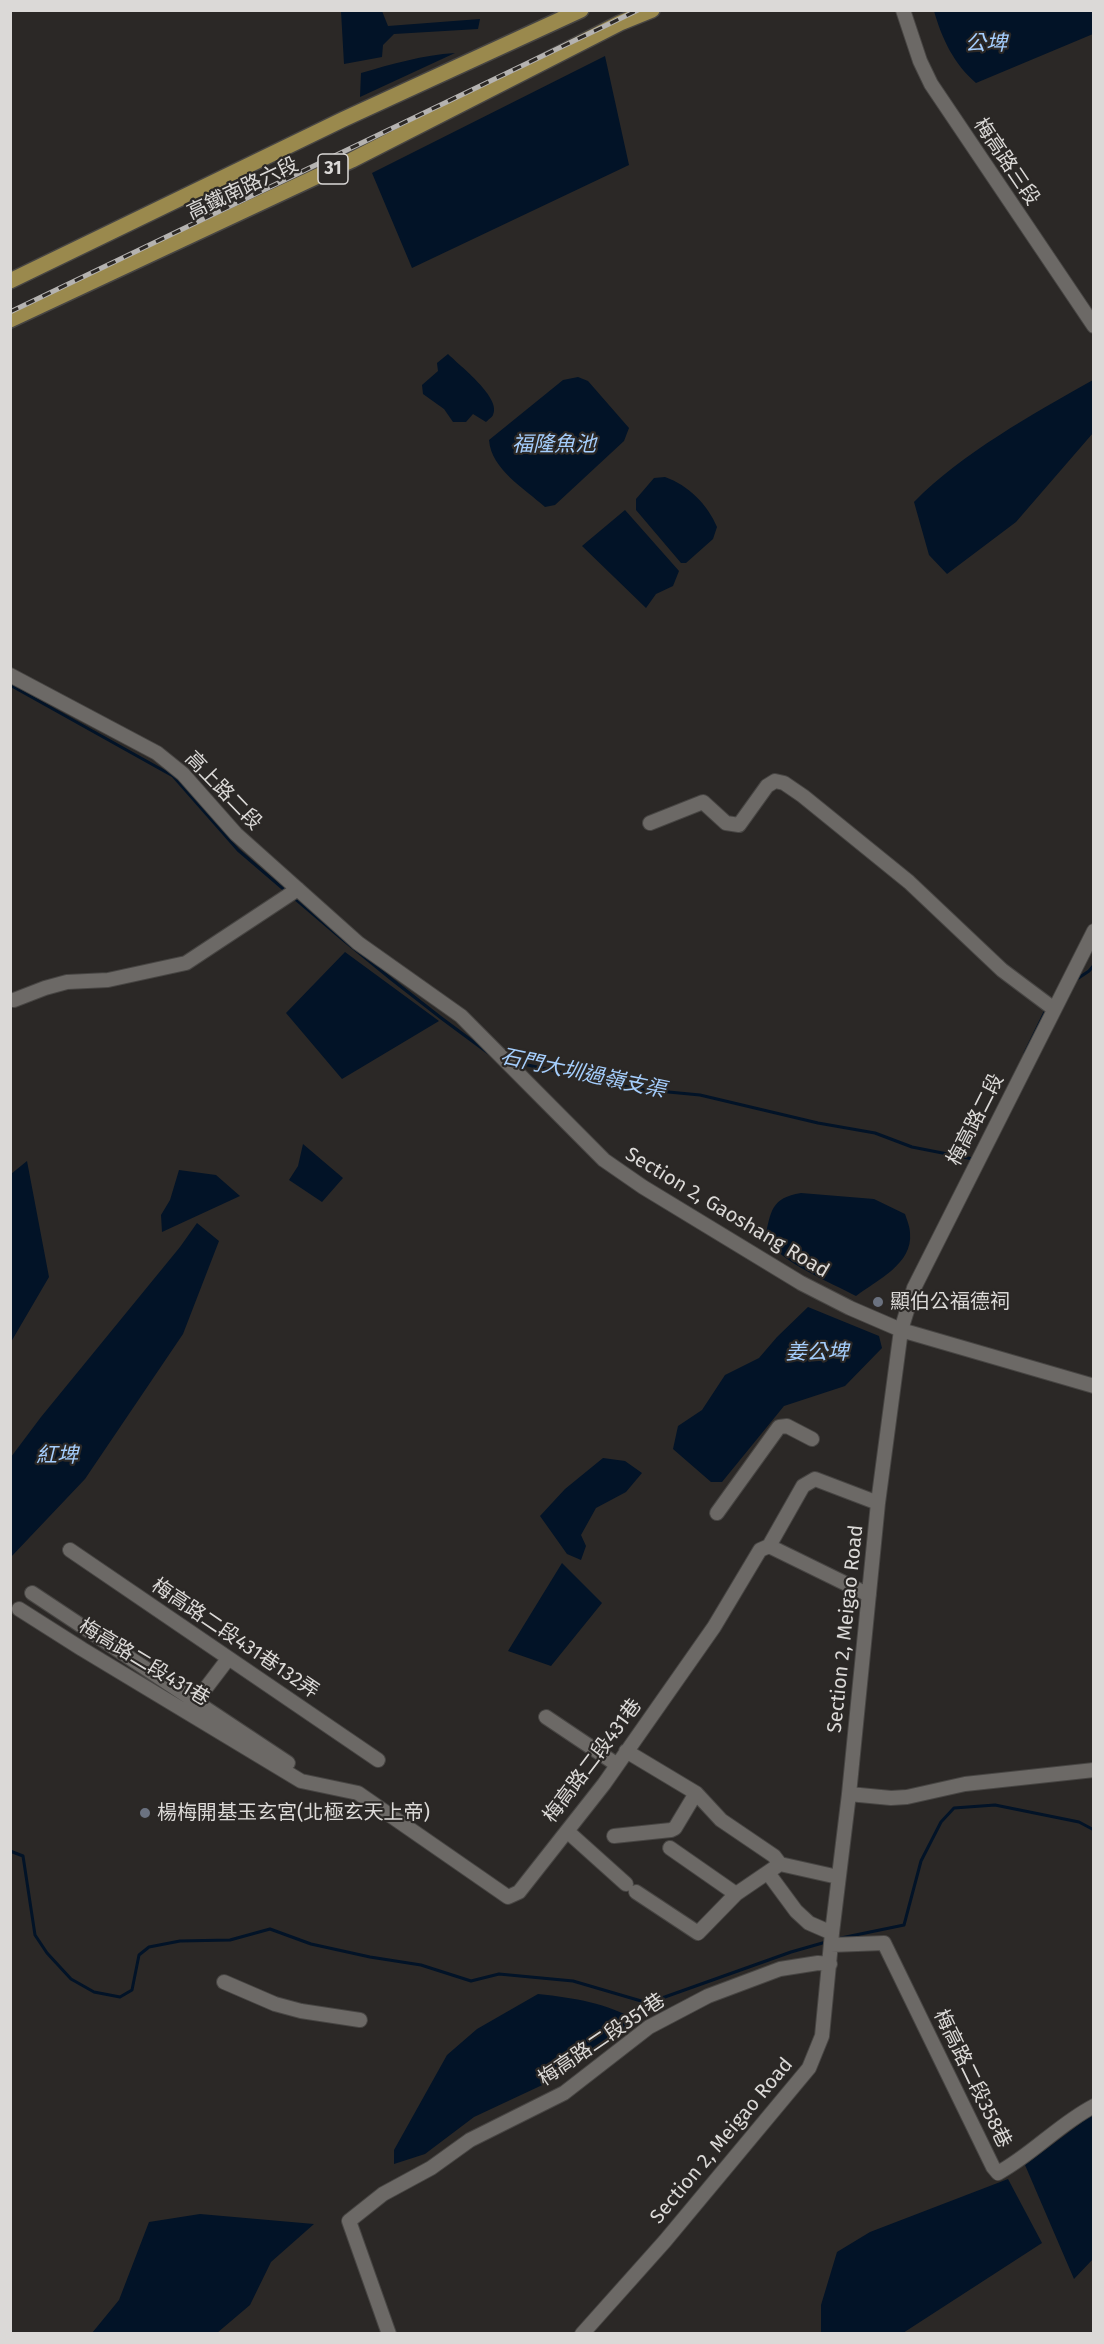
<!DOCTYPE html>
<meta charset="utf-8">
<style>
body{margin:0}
#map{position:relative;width:1104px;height:2344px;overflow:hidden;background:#2b2826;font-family:"Fira Sans",sans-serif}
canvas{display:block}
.frame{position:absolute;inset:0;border:12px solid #dbd9d7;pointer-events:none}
</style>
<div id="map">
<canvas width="1104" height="2344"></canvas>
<div class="frame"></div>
</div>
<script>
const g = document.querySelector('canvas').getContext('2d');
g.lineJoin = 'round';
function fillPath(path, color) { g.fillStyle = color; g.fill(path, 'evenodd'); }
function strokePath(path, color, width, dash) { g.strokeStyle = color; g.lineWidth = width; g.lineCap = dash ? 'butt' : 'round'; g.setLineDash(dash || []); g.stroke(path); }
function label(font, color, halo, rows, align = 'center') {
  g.font = font + ' "Fira Sans","Noto Sans TC",sans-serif'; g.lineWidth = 4.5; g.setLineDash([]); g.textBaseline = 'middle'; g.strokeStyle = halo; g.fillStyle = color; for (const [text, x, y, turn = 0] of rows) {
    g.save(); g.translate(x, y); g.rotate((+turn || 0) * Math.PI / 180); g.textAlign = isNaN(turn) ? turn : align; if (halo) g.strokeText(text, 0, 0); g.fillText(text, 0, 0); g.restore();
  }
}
const water = new Path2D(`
 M341 11H382L388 26 480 19 478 29 394 34 383 45 382 57 344 64Z
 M934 11H1093V34L976 83C954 64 942 39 934 11Z
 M455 53 360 97 361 73C392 64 423 55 455 53Z
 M605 56 629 165 412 268 372 173Z
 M448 354C460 366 502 398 493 415 493 416 487 421 486 422L473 414 466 422H453L444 409 423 394 422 385 438 371 437 363Z
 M578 377 588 381 629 428 624 441 555 505 545 507C525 489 491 469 489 440L563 380Z
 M1093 380V433L1016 522 947 574 929 555 914 502C961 454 1034 413 1093 380Z
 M665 477C688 485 708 505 717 527L713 539 686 563H681L636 510V499L654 478Z
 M625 510 679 571 673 586 656 594 646 608 582 546Z
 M345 952 439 1021 342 1079 286 1013Z
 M303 1144 343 1178 322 1202 289 1180 298 1166Z
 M27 1161 49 1277 11 1342V1174Z
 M179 1170 216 1175 240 1196 162 1232 161 1215 170 1200Z
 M801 1193 874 1199 905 1214C907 1220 910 1227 910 1233 913 1264 877 1280 856 1296 828 1281 782 1263 765 1238 771 1211 771 1198 801 1193Z
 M197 1223 219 1241 183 1334 85 1479 11 1557V1457L41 1417 180 1247Z
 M808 1307 879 1336 882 1348 845 1386 784 1406 722 1482H711L673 1449 678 1426 702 1410 725 1375 759 1358 777 1337Z
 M603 1458 625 1461 642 1473 626 1492 596 1508 581 1535 586 1546 581 1560 567 1554 540 1516 565 1489Z
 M562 1563 602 1603 551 1666 508 1651Z
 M538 1994C576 1998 605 2003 639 2021L574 2061 553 2080 474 2117 425 2154 394 2164V2150L447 2055 477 2029Z
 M1093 2114V2259L1074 2279 1025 2165Z
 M1008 2179 1042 2243 903 2333H821V2305L837 2252 870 2232Z
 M200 2214 314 2224 271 2262 250 2305 217 2333H92L119 2300 149 2222Z`);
const stream = new Path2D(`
 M10 685 173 776 238 850 287 892
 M292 896C356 952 422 1005 491 1055
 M1074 981 1089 971 1094 965
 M1025 1053 1047 1008
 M514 1062 637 1089 700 1095 818 1123 875 1133 912 1147 973 1159
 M10 1851 23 1856 35 1935 47 1953 71 1979 94 1992 120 1997 132 1990 139 1955 149 1947 180 1941 230 1940 270 1929 311 1944 370 1957 421 1965 471 1981 499 1974 573 1981 648 2003 791 1952 826 1942
 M841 1938 904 1925 921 1861 941 1822 954 1808 995 1805 1079 1822 1094 1830`);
const minor = new Path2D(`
 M903 10 920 61 931 84 1094 326
 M10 675 157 753 183 774 236 834 358 943 461 1016 604 1160 643 1187 801 1283 850 1308 901 1330 1094 1386
 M650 823 703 802 726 823 739 825 767 786 775 781 784 783 803 796 909 882 1002 970 1054 1009
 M14 1000 45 988 67 982 108 980 186 963 298 889
 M717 1513 779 1427 787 1426 812 1439
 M769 1546 803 1486 815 1479 878 1503
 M70 1550 378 1760
 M32 1593 288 1763
 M19 1609 82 1649 301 1781 358 1793 508 1897 519 1892 604 1784 714 1627 760 1550 769 1546 869 1595
 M196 1701 228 1659
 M546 1717 616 1764
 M626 1751 696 1793 721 1820 774 1856 780 1864 838 1877
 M849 1794 891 1798 907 1797 965 1784 1094 1770
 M567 1831 626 1884
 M614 1836 671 1830 675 1828 696 1793
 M670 1848 736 1894
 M768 1873 796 1911 809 1923 832 1933
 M636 1892 698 1933 736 1894 780 1864
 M831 1945 884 1943 993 2167 998 2173C1033 2154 1059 2124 1094 2106
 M224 1982 275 2004 301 2011 360 2020
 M389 2334 349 2221 383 2194 431 2168 470 2140 564 2093 649 2027 708 1996 780 1969 818 1963 830 1964
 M582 2334 665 2241 809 2068 822 2036 832 1933 849 1794 878 1503 901 1330 914 1288 1094 931`);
const major = new Path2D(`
 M10 281 344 119 581 10
 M10 320 352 160 620 23 652 10`);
const rail = new Path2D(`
 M10 312 638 10`);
const markers = [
 [878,1302,6,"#6b7280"],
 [145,1813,6,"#6b7280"]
];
const shields = [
 [333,169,30]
];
const shieldNames = [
 ["31",333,169]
];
const streetNames = [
 ["梅高路三段",1006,162,56],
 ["高鐵南路六段",243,189,-25],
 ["高上路二段",223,791,46],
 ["梅高路二段",976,1120,-63],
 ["Section 2, Gaoshang Road",727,1213,31],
 ["Section 2, Meigao Road",846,1629,-84],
 ["梅高路二段431巷132弄",235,1639,34],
 ["梅高路二段431巷",144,1663,31],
 ["梅高路二段431巷",593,1761,-53],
 ["梅高路二段351巷",602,2040,-34],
 ["梅高路二段358巷",972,2079,64],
 ["Section 2, Meigao Road",722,2141,-50]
];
const poiNames = [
 ["顯伯公福德祠",890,1302],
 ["楊梅開基玉玄宮(北極玄天上帝)",157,1813]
];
const waterNames = [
 ["公埤",986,44],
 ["福隆魚池",554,445],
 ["石門大圳過嶺支渠",583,1074,12],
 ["姜公埤",817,1353],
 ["紅埤",57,1456]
];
fillPath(water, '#021327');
strokePath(stream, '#021327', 3);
strokePath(minor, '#474543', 16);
strokePath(major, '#474543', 18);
strokePath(minor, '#6c6966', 14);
strokePath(major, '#9a894d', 15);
strokePath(rail, '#b5b3b1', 5);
strokePath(rail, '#2b2826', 3, [9]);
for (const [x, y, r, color] of markers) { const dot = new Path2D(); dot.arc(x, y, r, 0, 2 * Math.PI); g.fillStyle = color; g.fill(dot); strokePath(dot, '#2b2826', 2); }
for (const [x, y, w] of shields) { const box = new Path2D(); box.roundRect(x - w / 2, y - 15, w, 30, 4.5); g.fillStyle = '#2b2826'; g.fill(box); strokePath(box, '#dbd9d7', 1.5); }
label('bold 18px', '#dbd9d7', null, shieldNames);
label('20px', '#dbd9d7', '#2b2826', streetNames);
label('20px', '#dbd9d7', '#2b2826', poiNames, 'left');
label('italic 21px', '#a5cefd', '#2b2826', waterNames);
</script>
